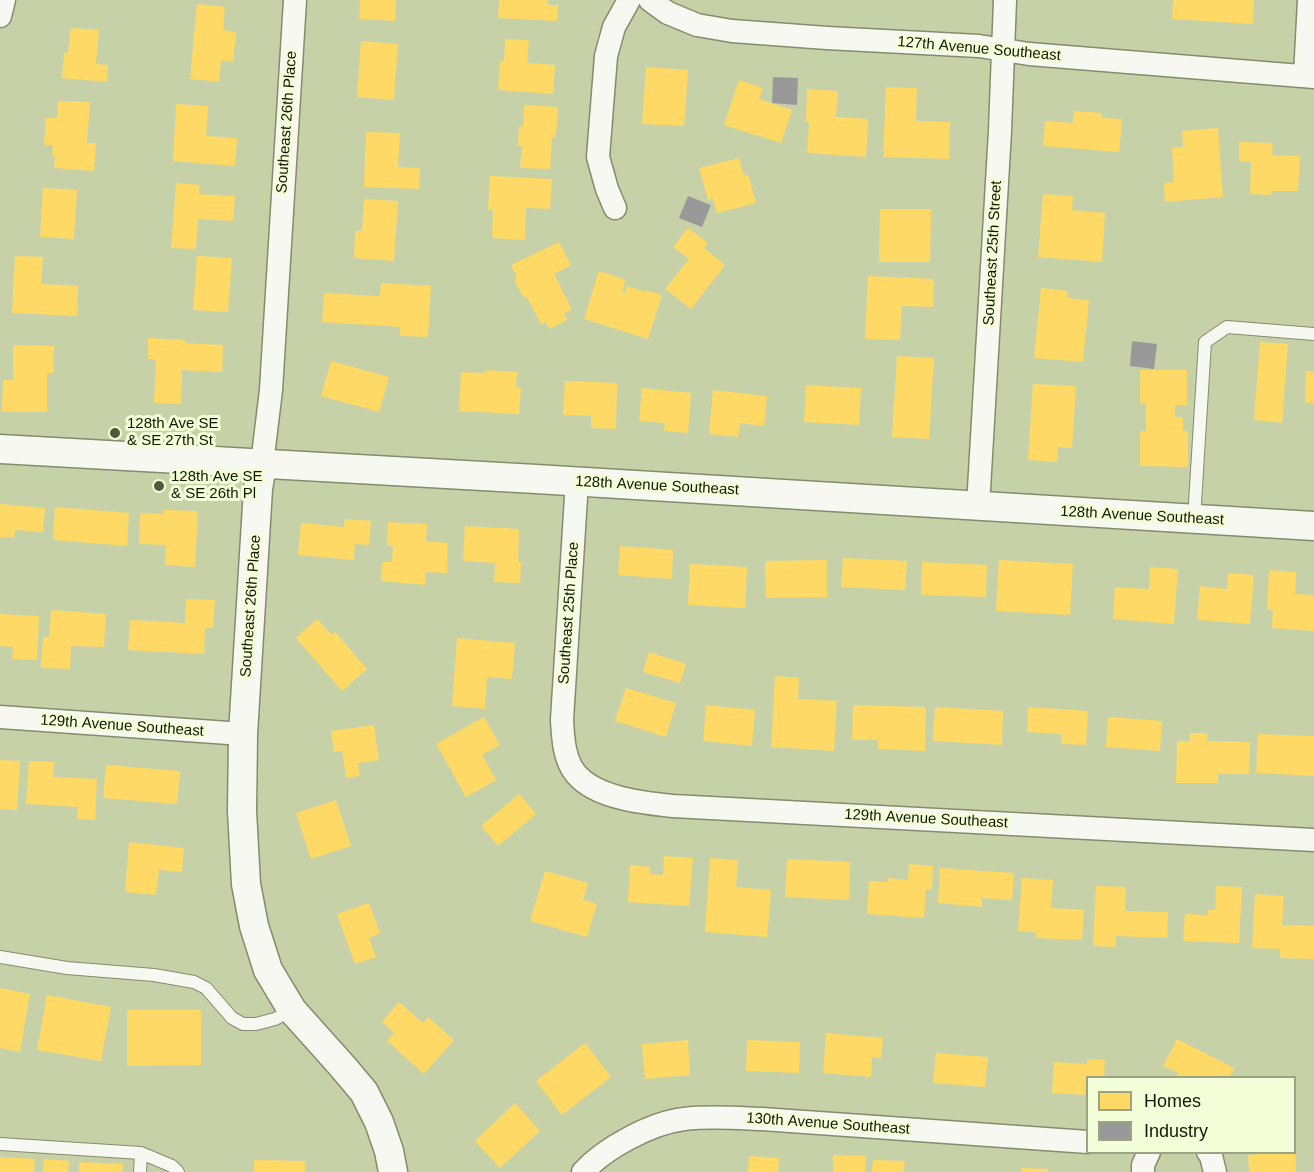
<!DOCTYPE html>
<style>
body{margin:0}
#map{position:relative;width:1314px;height:1172px;overflow:hidden;background:#c7d1a8;font-family:Helvetica,sans-serif}
canvas{display:block}
.legend{position:absolute;left:1086px;top:1076px;width:210px;height:78px;box-sizing:border-box;background:#f4ffd9;border:2px solid #9aa382;margin:0;padding:8px 10px;list-style:none;font-size:18px;color:#131800}
.legend li{display:flex;align-items:center;gap:12px;height:30px}
.legend b{width:30px;border:2px solid #9aa382}
</style>
<div id="map">
<canvas width="1314" height="1172"></canvas>
<ul class="legend">
<li><b style="height:16px;background:#ffd966"></b>Homes</li>
<li><b style="height:16px;background:#999"></b>Industry</li>
</ul>
</div>
<script>
const g = document.querySelector('canvas').getContext('2d');
g.lineJoin = 'round';
function fillPath(path, color) { g.fillStyle = color; g.fill(path, 'evenodd'); }
function strokePath(path, color, width, dash) { g.strokeStyle = color; g.lineWidth = width; g.lineCap = dash ? 'butt' : 'round'; g.setLineDash(dash || []); g.stroke(path); }
function label(font, color, halo, rows, align = 'center') {
  g.font = font + ' Helvetica,sans-serif'; g.lineWidth = 6; g.setLineDash([]); g.textBaseline = 'middle'; g.strokeStyle = halo; g.fillStyle = color; for (const [text, x, y, turn = 0] of rows) {
    g.save(); g.translate(x, y); g.rotate((+turn || 0) * Math.PI / 180); g.textAlign = isNaN(turn) ? turn : align; if (halo) g.strokeText(text, 0, 0); g.fillText(text, 0, 0); g.restore();
  }
}
const homes = new Path2D(`
 M360 0H396L395 21 359 19Z
 M499 0H548V5H558L557 21 498 18Z
 M1173 0H1254L1253 24 1172 19Z
 M197 4 225 7 223 30 236 32 233 62 221 60 219 82 190 79Z
 M71 28 99 30 96 64 108 65 107 82 62 78 64 53H68Z
 M505 39 529 40 527 63 555 65 553 94 498 90 500 61H504Z
 M361 41 398 44 394 100 357 97Z
 M646 67 688 70 684 126 642 124Z
 M739 80 763 88 759 99 792 110 781 143 724 125Z
 M886 87 917 88 916 121 950 122 949 159 883 157Z
 M807 89 838 91 836 117 868 119 866 157 807 153 809 122H806Z
 M58 101 90 102 87 143H96L94 171 54 168 55 155H52L53 145H44L46 118H57Z
 M176 104 208 106 206 136 237 138 235 166 173 161Z
 M524 105 558 107 556 135 552 139 550 169 520 168 522 146H518L519 126H523Z
 M1074 111 1102 113V118L1122 119 1119 152 1043 146 1045 121 1073 123Z
 M1218 128 1223 197 1165 202 1164 183 1174 182 1172 148 1183 147 1182 131Z
 M366 132 400 133 398 167 420 168 419 189 364 187Z
 M1239 142 1273 143 1272 155 1300 156 1298 191H1271V195L1250 194 1251 162 1239 161Z
 M739 158 744 176 748 174 756 203 717 213 713 198 708 200 699 168Z
 M490 176 552 179 550 209 526 208 525 240 492 238 493 210H488Z
 M176 183 200 185 199 194 235 196 233 221 198 219 196 249 171 248Z
 M43 188 77 190 74 239 40 237Z
 M1043 194 1073 196 1072 210 1105 213 1102 262 1038 257Z
 M364 199 398 201 394 261 354 258 355 231H362Z
 M880 209H931L930 262H879Z
 M688 228 708 243 704 248 725 265 691 309 665 289 689 259 673 247Z
 M559 242 571 265 554 274 572 310 564 313 567 320 549 329 546 322 541 324 527 297 524 298 514 280 517 278 511 265Z
 M15 256 43 257 41 284 78 286 77 316 12 313Z
 M197 256 232 258 228 312 193 310Z
 M599 271 626 280 622 292 625 293 627 286 646 292V290L662 295 648 339 584 319Z
 M868 276 934 279 933 307 902 306 900 340 865 339Z
 M381 283 431 286 428 337 400 336V327L322 322 324 293 380 296Z
 M1041 288 1068 291 1067 298 1089 300 1083 362 1034 358Z
 M148 338 186 340 185 343 223 345 222 372 182 370 181 404 154 403 156 360 148 359Z
 M1260 342 1288 344 1282 423 1254 420Z
 M13 345 54 346 53 373H47V412H2L3 380H13Z
 M897 356 934 358 929 439 892 437Z
 M331 361 389 377 379 412 321 396Z
 M485 370 517 372 516 388H521L519 414 459 411 461 372 485 373Z
 M1140 370H1187V405H1175V417H1183V431H1188V467L1140 466V431H1146V404L1140 403Z
 M1306 371 1314 372V403H1305Z
 M565 381 617 383 616 429 591 428V416L563 415Z
 M1033 384 1076 386 1072 448 1058 447 1057 462 1028 460Z
 M806 385 861 388 859 425 804 422Z
 M642 388 691 393 688 433 664 431 665 423 639 421Z
 M713 390 767 396 764 426 740 423 738 437 709 434Z
 M0 504 45 508 43 532 15 530 14 538 0 537Z
 M55 507 129 513 127 546 53 540Z
 M164 510 198 511 195 567 165 565 166 545 139 544 140 513 163 514Z
 M345 519 371 521 369 545 355 544 354 560 298 555 301 523 344 527Z
 M388 522 427 524 426 541 448 543 447 573 426 572 425 585 381 581 382 562H392L393 546H387Z
 M465 526 519 529 518 562H521L520 583 494 582 495 563 463 561Z
 M620 546 673 550 672 579 618 575Z
 M843 558 907 561 905 590 841 587Z
 M827 560V597L766 598 765 561Z
 M999 560 1073 564 1070 615 996 611Z
 M922 562 987 565 986 597 921 595Z
 M690 564 747 567 745 608 688 605Z
 M1150 567 1178 569 1174 624 1113 619 1115 587 1149 589Z
 M1269 570 1296 572 1295 594 1314 595V631L1272 628 1273 610H1267Z
 M1228 573 1254 575 1250 624 1197 620 1200 586 1227 589Z
 M186 599 215 600 213 628H205L204 654 128 650 130 620 185 623Z
 M51 610 106 614 104 647 71 646 70 669 41 668 43 637H49Z
 M0 614 39 616 37 660 12 659 13 647 0 646Z
 M317 619 332 635 335 632 367 669 342 691 296 638Z
 M457 638 515 643 512 679 487 677 485 709 452 706Z
 M649 652 686 664 680 683 643 672Z
 M775 676 799 678 798 699 837 701 834 751 771 747Z
 M626 688 676 703 666 737 615 721Z
 M706 705 755 710 752 746 703 741Z
 M853 705 926 707 925 751 878 749V740H852Z
 M935 707 1003 711 1002 745 933 741Z
 M1028 707 1088 711 1086 745 1061 744 1062 734 1027 732Z
 M484 717 500 745 482 755 496 780 466 797 436 744Z
 M1108 717 1162 721 1160 751 1106 747Z
 M374 725 379 760 358 763 360 776 346 778 342 751 334 752 331 731Z
 M1190 733H1207V741L1250 742 1249 774H1218V783H1176L1177 741H1190Z
 M1258 734 1314 736V776L1256 773Z
 M0 760 20 761 17 810 0 809Z
 M29 761 54 762 53 777 97 779 95 820 77 819 78 807 26 804Z
 M106 765 180 771 177 804 103 798Z
 M519 794 536 814 498 846 481 826Z
 M336 800 351 846 311 859 296 813Z
 M129 842 184 848 182 872 159 870 156 895 125 892Z
 M664 856 693 858 689 906 628 902 630 865 650 867 649 874 663 875Z
 M710 858 738 860 736 887 771 890 767 937 705 932Z
 M787 859 850 862 849 900 785 897Z
 M909 864 933 866 932 890 926 889 924 918 867 914 869 881 888 882V878L908 880Z
 M940 868 1014 873 1012 900 982 898V907L938 903Z
 M545 871 588 883 583 900 597 904 587 937 530 921Z
 M1022 878 1053 880 1051 908 1084 910 1082 940 1036 938V932L1018 931Z
 M1096 886 1126 887 1125 911 1168 912 1167 938 1116 936V947L1093 946Z
 M1216 886 1242 887 1239 943 1183 941 1185 914 1208 915V910H1215Z
 M1255 894 1284 896 1282 925 1314 926V959L1280 958V949L1252 948Z
 M369 903 380 933 369 938 376 957 355 964 337 914Z
 M0 988 30 994 20 1052 0 1048Z
 M47 995 111 1007 101 1061 37 1050Z
 M399 1002 423 1023 428 1017 454 1040 424 1074 387 1041 394 1033 382 1022Z
 M127 1010H201V1065L127 1066Z
 M826 1033 883 1038 881 1058 872 1057 871 1077 823 1073Z
 M1177 1039 1234 1068 1229 1078H1176L1178 1073 1163 1066Z
 M688 1040 690 1075 645 1079 642 1044Z
 M747 1040 800 1042 799 1073 746 1071Z
 M585 1043 611 1077 562 1115 536 1081Z
 M936 1053 988 1057 985 1087 933 1083Z
 M1087 1059 1105 1060 1104 1078H1088V1095L1052 1093 1054 1062 1087 1064Z
 M515 1103 540 1131 500 1168 475 1141Z
 M1260 1152H1295L1296 1172H1249L1248 1155 1260 1154Z
 M833 1155 866 1156 865 1172H833Z
 M749 1156 779 1158 778 1172H748Z
 M0 1157 35 1159 34 1172H0Z
 M44 1159 69 1161 68 1172H43Z
 M254 1160 306 1161 305 1172H254Z
 M873 1160 905 1161 904 1172H872Z
 M79 1162 123 1164 122 1172H79Z
 M1021 1168 1048 1169V1172H1021Z`);
const industry = new Path2D(`
 M773 77 798 78 797 105 772 103Z
 M688 196 711 205 702 227 679 218Z
 M1132 341 1157 344 1154 369 1130 366Z`);
const service = new Path2D(`
 M1194 519 1205 342 1227 327 1314 334
 M0 957 67 968 154 975 194 982 206 988 232 1018 243 1024H256L275 1019 292 1010
 M0 1144 141 1153 172 1166 178 1172
 M140 1172 141 1153`);
const minor = new Path2D(`
 M650 0 668 13 697 25 732 31 827 38 979 46 1029 54 1314 77
 M0 16 4 0
 M1305 76 1309 0
 M615 208 607 189 598 157 606 56 614 27 629 0
 M262 464 271 390 295 0
 M577 481 562 720C563 738 564 760 576 774 596 798 643 803 673 806L1314 840
 M978 506 1000 131 1005 0
 M0 717 243 734
 M1208 1152 1211 1156 1215 1172
 M583 1172C605 1148 651 1123 684 1119 710 1116 736 1118 762 1119L1088 1142
 M1143 1172V1165L1149 1152`);
const tertiary = new Path2D(`
 M0 449 536 479 1314 526
 M262 464 258 489 243 734 242 811 246 884 254 926 268 970 292 1010 343 1067 364 1092 379 1122 389 1151 393 1172`);
const markers = [
 [115,433,6,"#52593b"],
 [159,486,6,"#52593b"]
];
const streetNames = [
 ["127th Avenue Southeast",979,49,5],
 ["Southeast 26th Place",287,122,-86],
 ["Southeast 25th Street",993,253,-87],
 ["128th Avenue Southeast",657,486,3],
 ["128th Avenue Southeast",1142,516,3],
 ["Southeast 26th Place",251,606,-86],
 ["Southeast 25th Place",569,613,-86],
 ["129th Avenue Southeast",122,726,4],
 ["129th Avenue Southeast",926,819,3],
 ["130th Avenue Southeast",828,1124,4]
];
const poiNames = [
 ["128th Ave SE",127,424],
 ["& SE 27th St",127,441],
 ["128th Ave SE",171,477],
 ["& SE 26th Pl",171,494]
];
fillPath(homes, '#ffd966');
fillPath(industry, '#999');
strokePath(service, '#848c6b', 14);
strokePath(minor, '#848c6b', 25);
strokePath(tertiary, '#848c6b', 31);
strokePath(service, '#f7f8f2', 12);
strokePath(minor, '#f7f8f2', 22);
strokePath(tertiary, '#f7f8f2', 28);
for (const [x, y, r, color] of markers) { const dot = new Path2D(); dot.arc(x, y, r, 0, 2 * Math.PI); g.fillStyle = color; g.fill(dot); strokePath(dot, '#f4ffd9', 2); }
label('15px', '#131800', '#f4ffd9', streetNames);
label('15px', '#131800', '#f4ffd9', poiNames, 'left');
</script>
